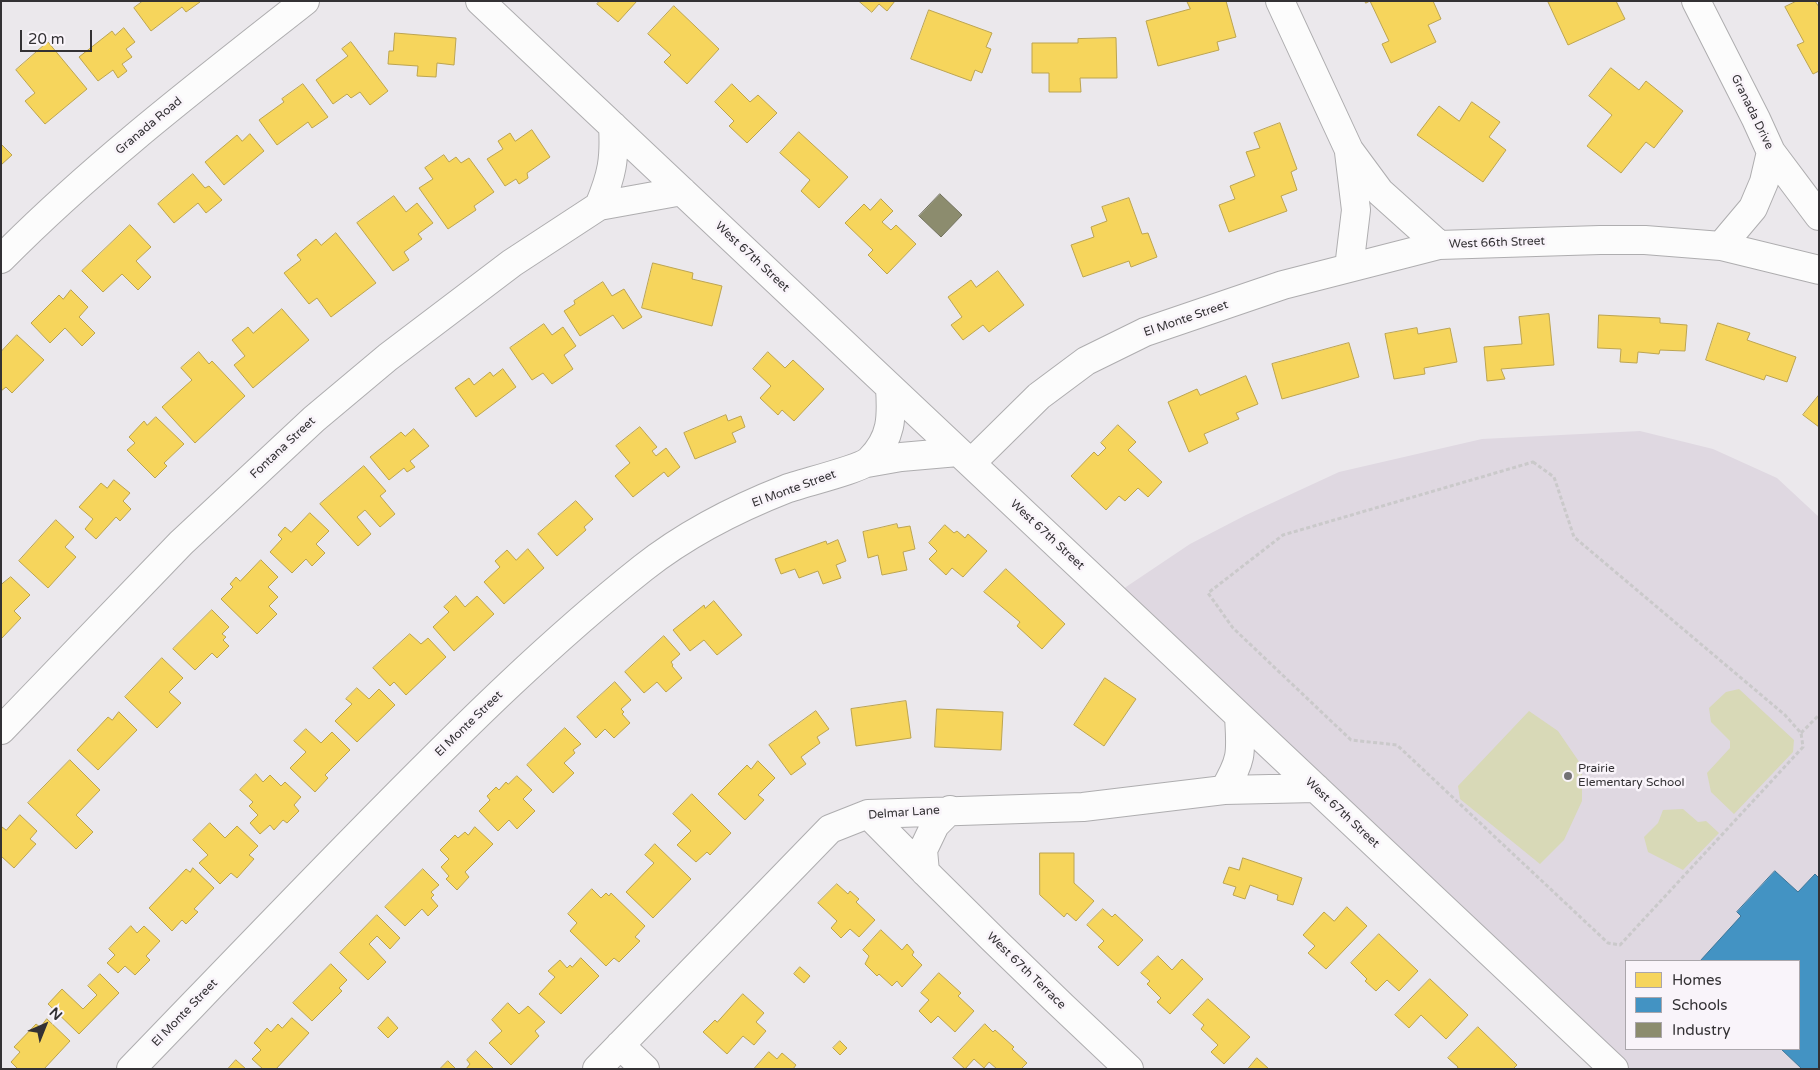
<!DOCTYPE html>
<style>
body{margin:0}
#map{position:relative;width:1820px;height:1070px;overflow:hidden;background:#ebe8ec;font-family:"Varela Round",sans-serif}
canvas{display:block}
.frame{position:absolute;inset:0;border:2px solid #333134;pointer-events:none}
.legend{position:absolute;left:1625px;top:960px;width:175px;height:90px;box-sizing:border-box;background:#f9f4fa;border:1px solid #aaa6ab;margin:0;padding:6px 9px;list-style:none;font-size:15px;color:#333134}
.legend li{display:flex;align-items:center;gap:10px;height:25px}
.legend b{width:25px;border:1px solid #aaa6ab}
.north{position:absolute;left:20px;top:1000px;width:50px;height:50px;-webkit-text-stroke:4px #f9f4fa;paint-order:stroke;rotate:44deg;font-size:14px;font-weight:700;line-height:20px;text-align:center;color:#333134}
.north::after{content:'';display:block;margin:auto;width:18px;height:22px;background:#333134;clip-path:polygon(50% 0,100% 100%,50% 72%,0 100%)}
.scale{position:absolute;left:20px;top:30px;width:72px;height:22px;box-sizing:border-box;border:2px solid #333134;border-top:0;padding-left:6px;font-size:15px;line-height:18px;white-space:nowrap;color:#333134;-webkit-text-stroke:4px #f9f4fa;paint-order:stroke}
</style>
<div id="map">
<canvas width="1820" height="1070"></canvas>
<div class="frame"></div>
<ul class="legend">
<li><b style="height:14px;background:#f6d55c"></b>Homes</li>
<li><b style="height:14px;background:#4393c3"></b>Schools</li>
<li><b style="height:14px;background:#8c8c6e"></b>Industry</li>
</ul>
<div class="north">N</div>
<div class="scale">20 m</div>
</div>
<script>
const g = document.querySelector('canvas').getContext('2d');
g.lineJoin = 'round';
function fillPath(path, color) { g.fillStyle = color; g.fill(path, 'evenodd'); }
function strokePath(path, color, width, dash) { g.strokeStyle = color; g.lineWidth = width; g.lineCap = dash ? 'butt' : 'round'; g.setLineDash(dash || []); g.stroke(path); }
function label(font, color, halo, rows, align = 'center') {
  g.font = font + ' "Varela Round",sans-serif'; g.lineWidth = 5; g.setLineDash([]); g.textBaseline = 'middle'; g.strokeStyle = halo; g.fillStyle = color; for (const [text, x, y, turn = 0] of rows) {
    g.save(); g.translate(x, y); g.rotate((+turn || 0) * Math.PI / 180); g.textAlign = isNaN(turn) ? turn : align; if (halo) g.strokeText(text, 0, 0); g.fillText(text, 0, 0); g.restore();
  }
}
const built = new Path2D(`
 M1640 431 1713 449 1777 478 1819 517V1069H1630L1120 591 1190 544 1246 515 1339 472 1482 439ZM1626 961H1799V1049H1626Z`);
const green = new Path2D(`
 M1739 689 1794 740 1793 752 1734 814 1711 792 1707 773 1730 748V741L1711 722 1709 708 1726 692Z
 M1529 711 1558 731 1582 766V801L1564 840 1540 864 1460 799 1458 786Z
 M1683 809 1698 822 1706 821 1719 833 1683 870 1648 852 1644 837 1658 823 1663 810Z`);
const homes = new Path2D(`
 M143 1H200V2L186 12 182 7 151 31 134 8Z
 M600 1H637L618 22 597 4Z
 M859 1H895L887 11 879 4 872 12Z
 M1187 1H1226L1236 37 1217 42 1219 50 1158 66 1146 21 1190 9Z
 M1365 1H1433L1441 19 1428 25 1436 42 1391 63 1382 44 1389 41 1370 1 1366 3Z
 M1551 1H1616L1625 19 1568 45 1548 2Z
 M1797 1H1815L1819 7V71L1813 74 1797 45 1804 42 1785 7Z
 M674 6 719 49 687 84 664 62 671 55 648 34Z
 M929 10 992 33 986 47 991 49 982 73 975 70 971 81 911 59Z
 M124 28 135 42 126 49 132 57 122 64 127 71 118 78 113 70 98 81 79 57 112 31 115 35Z
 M395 33 456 38 454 65 437 63 436 77 417 76 418 66 388 64 389 51H393Z
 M1116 38 1117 78H1080L1081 92H1049V73H1032V43H1078V39Z
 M48 42 87 89 45 124 25 101 35 93 16 70Z
 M351 42 388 91 370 105 360 92 351 98 347 94 333 104 316 80 348 56 342 49Z
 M1611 68 1639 90 1646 81 1683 111 1654 148 1646 142 1621 173 1587 146 1612 115 1589 96Z
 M303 84 328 117 312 128 308 122 277 145 259 120 284 102 282 99Z
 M732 84 750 102 758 95 777 113 747 143 729 126 734 121 715 102Z
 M1472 102 1500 122 1489 137 1506 150 1483 182 1417 135 1439 106 1459 121Z
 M1280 123 1297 169 1291 172 1297 190 1281 196 1287 211 1229 232 1219 205 1235 199 1230 186 1255 176 1246 152 1260 148 1254 133Z
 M532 130 550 157 527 173 528 178 519 184 516 179 505 186 487 159 503 149 498 141 510 133 515 141Z
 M799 132 848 177 819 208 801 191 810 180 780 153Z
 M250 134 264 151 224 185 205 162 237 135 242 141Z
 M1 144 12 155 1 165Z
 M444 155 449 162 456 157 461 163 469 158 494 192 474 206 476 210 448 229 419 188 433 179 425 168Z
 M193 174 205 188 209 186 222 200 206 213 198 203 174 223 158 204Z
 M394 196 406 212 417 203 433 223 418 234 422 239 404 252 409 260 393 271 357 223Z
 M1129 198 1142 234 1148 233 1157 257 1131 267 1129 261 1083 277 1071 245 1094 237 1091 227 1107 221 1102 207Z
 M881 199 893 211 882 222 891 230 896 225 916 244 887 274 868 255 873 250 845 223 864 204 870 210Z
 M130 225 151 247 136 261 151 277 138 290 122 274 103 292 82 271Z
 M336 233 376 283 331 317 317 298 309 304 284 273 301 260 297 255 316 239 321 245Z
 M653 263 693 273 692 279 722 286 712 326 642 308Z
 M998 271 1024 305 989 332 983 325 963 340 951 325 962 317 948 297 971 280 976 287Z
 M603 282 612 296 624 289 642 317 623 329 613 315 580 336 564 311 575 304 574 301Z
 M71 290 88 307 79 317 95 333 82 346 65 328 50 343 31 323 59 295 63 299Z
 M282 309 309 340 253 388 234 365 245 356 232 340 248 327 253 333Z
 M1549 314 1554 365 1501 369 1505 379 1487 381 1484 347 1522 344 1519 317Z
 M1599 315 1660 318V323L1687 325 1685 351 1660 350 1659 354 1638 352 1637 363 1620 362 1621 349 1598 348Z
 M1718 323 1750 333 1747 340 1796 357 1787 382 1766 375 1764 380 1706 360Z
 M544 324 552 335 563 327 576 346 564 355 573 369 552 384 543 373 532 380 510 348Z
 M1417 328 1418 334 1450 328 1457 362 1424 368 1425 374 1394 379 1385 334Z
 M17 335 44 360 12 393 6 387 1 391V352Z
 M1349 343 1359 377 1282 399 1272 364Z
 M199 352 209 364 212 361 245 396 195 443 162 407 192 380 181 368Z
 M768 352 785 368 793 360 824 389 794 421 782 410 778 415 760 398 771 386 753 369Z
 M503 369 516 387 476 417 455 388 469 378 474 385 490 372 493 376Z
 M1246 376 1258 404 1236 413 1239 419 1204 434 1208 443 1189 452 1168 402 1197 389 1200 395Z
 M1819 395V427L1803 415Z
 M726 415 728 421 741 416 745 427 732 433 736 442 695 459 684 433Z
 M156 417 184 444 164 463 167 466 155 478 127 450 135 443 129 437 144 421 147 425Z
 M1118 425 1136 442 1128 450 1162 482 1148 497 1138 488 1125 501 1119 496 1106 510 1071 476 1094 452 1098 456 1106 448 1101 443Z
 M640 427 657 447 652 451 656 456 666 448 680 467 668 477 664 472 633 497 615 476 630 463 616 446Z
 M414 429 429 446 410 461 415 467 407 472 404 468 389 480 370 457 401 432 405 436Z
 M364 466 386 491 380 496 395 514 380 527 365 510 357 517 371 534 358 546 320 504Z
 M114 480 130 493 123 501 131 509 120 521 116 517 96 539 85 529 93 519 79 507 101 483 107 488Z
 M576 501 593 519 584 527 586 530 557 556 538 534Z
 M310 513 329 531 316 544 325 553 312 566 306 559 292 573 270 552 282 539 278 535 285 527 291 532Z
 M56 520 74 537 65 547 76 557 48 588 19 561Z
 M897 524 898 528 910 526 915 549 903 552 907 570 882 575 878 555 868 558 863 532Z
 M945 525 954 533 957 531 965 538 968 534 987 551 963 577 952 568 946 575 929 559 937 551 929 543Z
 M838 540 846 561 836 565 841 578 823 584 818 571 799 578 795 569 781 574 775 559 826 541 827 544Z
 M528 549 544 568 504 604 484 582 500 567 495 561 507 550 516 560Z
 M261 560 278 577 268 587 278 597 269 606 277 614 257 634 221 599 233 587 230 584 236 577 240 581Z
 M1006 569 1065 624 1042 649 1017 626 1020 622 984 592Z
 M11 577 30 595 14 611 21 618 1 639V585Z
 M456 596 465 607 477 596 494 614 454 651 433 627 449 612 444 607Z
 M714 601 742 635 717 655 704 640 690 651 673 630 704 605 705 608Z
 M212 610 229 627 222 634 226 637 223 640 229 646 217 658 212 653 195 670 173 649Z
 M410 634 421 644 428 638 446 657 406 695 394 682 390 686 373 668Z
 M664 636 680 654 671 662 673 665 672 666 682 678 666 692 657 682 644 693 625 672Z
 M162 658 183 678 169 692 181 703 157 728 125 697Z
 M1105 678 1136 699 1104 746 1074 725Z
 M615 682 631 700 621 709 624 712 622 714 630 723 614 738 605 729 596 738 577 717Z
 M357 688 369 699 379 689 395 705 357 742 335 721 352 704 346 699Z
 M906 701 911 738 856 746 851 709Z
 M937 709 1003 712 1001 750 935 747Z
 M816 711 829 729 817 737 820 743 801 757 806 764 791 775 769 745Z
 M119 712 137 730 98 770 77 750 108 717 112 720Z
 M565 728 581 744 573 750 575 753 564 763 574 773 553 793 527 765Z
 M306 729 321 743 332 732 350 750 325 775 328 778 315 792 290 768 306 752 294 741Z
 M70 760 100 790 76 815 93 832 76 849 28 803Z
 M758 761 775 778 758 795 764 800 745 820 718 794 747 765 751 769Z
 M256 774 263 782 270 775 281 786 285 782 301 797 294 805 299 811 287 823 283 820 274 830 270 825 260 834 250 823 258 815 249 806 253 802 240 790Z
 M517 776 532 790 523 799 535 811 517 829 509 820 498 831 479 811 490 800 487 796 496 787 499 790 506 782 508 784Z
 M692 794 731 833 710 855 707 852 696 862 677 845 691 831 673 814Z
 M20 815 37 831 30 839 36 844 14 868 1 856V828L2 827 6 830Z
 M210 823 225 838 237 826 258 846 249 855 254 859 237 878 231 873 220 884 199 863 208 855 193 840Z
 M475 827 493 844 465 872 469 877 457 890 446 879 449 876 441 867 449 859 440 850 455 835 458 838 465 832 468 835Z
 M655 844 691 879 653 918 626 892 654 863 645 855Z
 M1040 853H1074V883L1094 901 1076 921 1067 913 1064 917 1040 895Z
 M1243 858 1302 878 1293 905 1277 900 1278 895 1250 885 1245 899 1233 895 1236 887 1223 883 1229 867 1239 870Z
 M193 868 214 888 194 909 198 912 186 924 182 920 172 931 149 908 186 869 190 872Z
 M423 869 439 885 431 892 434 895 431 898 438 906 428 916 422 909 405 926 385 907Z
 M837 884 848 894 850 891 859 899 856 902 875 920 859 937 850 929 841 938 831 928 837 921 818 903Z
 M592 889 601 898 606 893 609 896 611 893 645 926 635 937 640 941 619 962 614 958 606 966 570 931 577 923 568 914Z
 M1347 907 1367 926 1326 969 1308 953 1315 946 1303 935 1324 912 1334 921Z
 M1103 909 1112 917 1115 914 1143 940 1118 966 1098 947 1104 941 1087 925Z
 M377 915 400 938 390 949 377 936 369 944 386 962 368 980 340 953Z
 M131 926 137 933 144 926 160 941 146 956 150 960 135 975 125 966 118 973 107 963 115 955 109 949Z
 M881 930 902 950 907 944 914 952 912 955 922 965 902 987 897 981 892 986 879 974 877 976 865 964 869 956 863 950Z
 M1379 934 1418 971 1399 991 1387 980 1376 991 1365 981 1367 979 1351 963Z
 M1158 956 1172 970 1182 959 1203 979 1170 1014 1157 1002 1161 998 1147 984 1150 981 1141 973Z
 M581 958 599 976 561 1014 539 994 555 977 548 971 560 960 567 968 570 965 572 967Z
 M331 964 347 980 339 988 342 991 312 1021 293 1003Z
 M800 967 810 976 804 983 794 974Z
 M939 973 961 993 958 996 974 1011 955 1032 938 1016 931 1023 919 1011 929 1000 921 993Z
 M100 974 119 993 79 1034 48 1004 62 989 83 1009 97 995 88 986Z
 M1430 979 1468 1015 1446 1039 1421 1015 1409 1028 1395 1015Z
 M743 994 764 1013 756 1022 766 1031 754 1045 743 1036 727 1054 703 1032 715 1020 717 1022Z
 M1208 999 1250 1037 1224 1064 1211 1052 1218 1045 1201 1029 1204 1025 1193 1015Z
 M508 1003 519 1014 528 1006 545 1022 535 1031 539 1036 511 1065 489 1043 502 1031 492 1020Z
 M388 1017 398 1028 388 1038 378 1028Z
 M292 1018 309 1033 276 1069H263L252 1059 261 1050 254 1043 267 1028 271 1032 278 1024 282 1028Z
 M47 1019 70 1041 44 1069H18L11 1062 20 1052 14 1047 36 1024 40 1027Z
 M985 1024 993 1032 995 1030 1014 1047 1012 1049 1027 1063 1021 1069H997L989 1062 984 1068 974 1059 965 1069 953 1058Z
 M1478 1027 1517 1065 1513 1069H1457L1458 1067 1448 1058Z
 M840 1041 847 1048 840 1055 833 1048Z
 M476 1051 494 1069H466L470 1064 467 1060Z
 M769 1052 777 1059 782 1053 796 1065 793 1069H754Z
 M1257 1058 1269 1069H1248Z
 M236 1060 246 1069H228Z
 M448 1061 456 1069H440Z`);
const schools = new Path2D(`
 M1775 871 1798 892 1815 874 1819 878V1069H1802L1781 1049H1799V961H1700L1741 916 1737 912Z`);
const industry = new Path2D(`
 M940 194 962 215 941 237 919 216Z`);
const path = new Path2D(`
 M1533 462 1554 477 1574 537 1785 715 1801 733 1803 747 1620 945 1608 943 1397 745 1351 740 1233 628 1208 593 1283 535Z
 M1801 733 1819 715`);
const minor = new Path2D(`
 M480 1 1614 1069
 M1280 1 1349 150 1380 192 1439 245
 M1696 1 1756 119 1771 152 1819 216
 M599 206C612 175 615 159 613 126
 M1721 246 1753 208 1764 182 1771 152
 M1 259C95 164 201 83 305 1
 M1349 268 1356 210 1349 152
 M867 463 901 457 958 452
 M971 463 1039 396 1086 361 1145 332 1283 285 1439 245 1600 240H1645L1721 246 1819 270
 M1 730 181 543 314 419 388 357 512 263 599 206 682 191
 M1224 790C1243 758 1241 752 1239 716
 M868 814C953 901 1040 986 1129 1069
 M925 872 923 850 935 825 950 810
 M620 1045 645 1069
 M131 1069C215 982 299 894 384 808 467 724 551 641 643 568 686 534 735 509 786 489 802 483 861 469 870 460 892 438 892 417 890 388
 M597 1069 830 829 868 814 1083 807 1224 790 1316 788`);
const markers = [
 [1568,776,5,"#737174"]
];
const streetNames = [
 ["Granada Drive",1752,112,64],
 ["Granada Road",149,126,-40],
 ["West 66th Street",1497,243,-2],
 ["West 67th Street",752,257,43],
 ["El Monte Street",1186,319,-19],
 ["Fontana Street",283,448,-43],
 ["El Monte Street",794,489,-20],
 ["West 67th Street",1047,535,43],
 ["El Monte Street",469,724,-44],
 ["Delmar Lane",904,813,-4],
 ["West 67th Street",1342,813,43],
 ["West 67th Terrace",1026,971,44],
 ["El Monte Street",185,1013,-46]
];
const poiNames = [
 ["Prairie",1578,769],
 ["Elementary School",1578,783]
];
fillPath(built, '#dfd8e1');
fillPath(green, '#d8d9b7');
fillPath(homes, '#f6d55c');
strokePath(homes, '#bca450', 1);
fillPath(schools, '#4393c3');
strokePath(schools, '#3e7698', 1);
fillPath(industry, '#8c8c6e');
strokePath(industry, '#71715d', 1);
strokePath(minor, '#aeadaf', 30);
strokePath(path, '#cac9ca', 3, [4, 2.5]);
strokePath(minor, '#fcfcfc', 28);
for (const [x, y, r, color] of markers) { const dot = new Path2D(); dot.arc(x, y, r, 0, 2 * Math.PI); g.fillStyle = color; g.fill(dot); strokePath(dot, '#f9f4fa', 2); }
label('12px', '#333134', '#f9f4fa', streetNames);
label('12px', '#333134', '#f9f4fa', poiNames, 'left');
</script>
